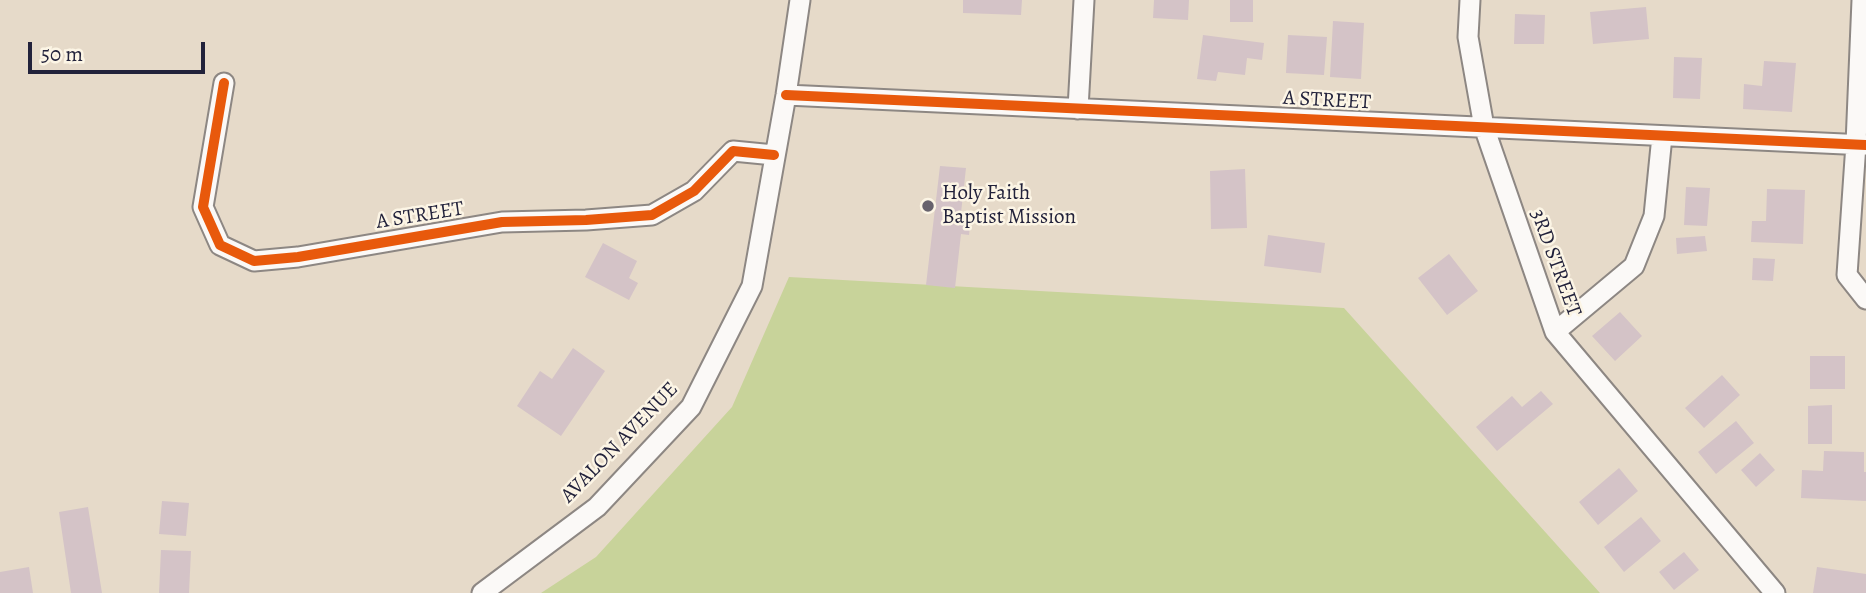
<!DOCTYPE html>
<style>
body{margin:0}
#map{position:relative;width:1866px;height:593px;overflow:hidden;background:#e6dac9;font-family:Alegreya,serif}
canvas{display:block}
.scale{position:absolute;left:28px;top:42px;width:177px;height:32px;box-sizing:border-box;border:4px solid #22223b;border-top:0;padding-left:9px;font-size:21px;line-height:24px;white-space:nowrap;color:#22223b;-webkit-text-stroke:5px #fcf5e5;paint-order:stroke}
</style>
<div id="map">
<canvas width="1866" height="593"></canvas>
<div class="scale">50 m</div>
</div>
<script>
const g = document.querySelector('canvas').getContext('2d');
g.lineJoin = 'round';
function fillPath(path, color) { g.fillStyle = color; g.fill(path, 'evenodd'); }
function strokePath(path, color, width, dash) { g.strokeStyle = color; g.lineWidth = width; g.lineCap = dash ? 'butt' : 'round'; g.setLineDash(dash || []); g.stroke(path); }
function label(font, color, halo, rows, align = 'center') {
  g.font = font + ' Alegreya,serif'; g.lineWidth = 5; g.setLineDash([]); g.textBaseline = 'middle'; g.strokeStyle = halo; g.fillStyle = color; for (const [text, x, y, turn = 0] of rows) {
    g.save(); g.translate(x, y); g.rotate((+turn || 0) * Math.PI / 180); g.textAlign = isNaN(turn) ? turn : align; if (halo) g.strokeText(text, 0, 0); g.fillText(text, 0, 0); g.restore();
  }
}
const green = new Path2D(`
 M789 277 1344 308 1600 593H541L596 557 732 407Z`);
const building = new Path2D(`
 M963 0H1022L1021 15 963 13Z
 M1154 0H1189L1188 20 1153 18Z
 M1230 0H1253V22H1230Z
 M1646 7 1649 39 1593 44 1590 12Z
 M1515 14 1545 15 1544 44H1514Z
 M1333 21 1364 23 1361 79 1330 77Z
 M1203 35 1264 43 1262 60 1247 58 1245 75 1218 72 1216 81 1197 79Z
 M1288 35 1327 37 1324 75 1286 73Z
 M1674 57 1702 58 1700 99 1673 98Z
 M1764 61 1796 63 1792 112 1743 109 1744 84 1762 86Z
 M940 166 966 168 961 213 971 214 969 235 961 234 955 288 926 285Z
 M1245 169 1247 228 1211 229 1210 171Z
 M1686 187 1710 188 1707 226 1684 225Z
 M1767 189 1805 190 1803 244 1751 242 1752 221H1766Z
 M1268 235 1325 243 1321 273 1264 266Z
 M1705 236 1707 251 1677 254 1676 238Z
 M603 243 637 261 629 278 638 283 629 300 585 277Z
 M1449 254 1478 291 1447 315 1418 278Z
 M1753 258 1775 259 1773 281 1752 280Z
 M1620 312 1642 336 1615 361 1592 336Z
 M573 348 605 371 561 436 517 406 540 371 552 379Z
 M1810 356H1845V389H1810Z
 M1722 375 1740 395 1704 428 1685 408Z
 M1541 391 1553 404 1497 451 1476 427 1512 396 1522 407Z
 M1832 405V444H1808V406Z
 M1736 421 1754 443 1716 474 1698 452Z
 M1824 451 1864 452V472H1866V501L1801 498 1802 470 1823 471Z
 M1760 453 1775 470 1756 487 1741 470Z
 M1619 468 1638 491 1598 525 1579 502Z
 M162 501 189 503 186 536 159 534Z
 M88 507 102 593H71L59 512Z
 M1641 517 1661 541 1624 572 1604 547Z
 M161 550 191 551 189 593H159Z
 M1684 552 1699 570 1674 590 1659 572Z
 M29 567 33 593H0V572Z
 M1817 567 1866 574V593H1813Z`);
const street = new Path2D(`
 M1470 0 1468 37 1484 127 1555 332 1775 593
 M1862 0 1856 144 1847 275 1866 299
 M224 83 203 207 220 245 254 261 298 257 502 222 586 220 652 215 694 191 733 151 774 155
 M786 95 1866 145
 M1078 109 1084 0
 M1555 332 1634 266 1654 216 1662 136
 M482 593 597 507 691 407 752 286 786 95 800 0`);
const cycleway = new Path2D(`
 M224 83 203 207 220 245 254 261 298 257 502 222 586 220 652 215 694 191 733 151 774 155
 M786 95 1866 145`);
const markers = [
 [928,206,7,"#67626d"]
];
const streetNames = [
 ["A STREET",1327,101,3],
 ["A STREET",420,216,-9],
 ["3RD STREET",1555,263,70],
 ["AVALON AVENUE",620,443,-46]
];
const poiNames = [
 ["Holy Faith",942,194],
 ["Baptist Mission",942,218]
];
fillPath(green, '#c8d39a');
fillPath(building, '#d4c3c7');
strokePath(street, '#8d8783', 23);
strokePath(street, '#fbf9f7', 19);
strokePath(cycleway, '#e8590c', 10);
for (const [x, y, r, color] of markers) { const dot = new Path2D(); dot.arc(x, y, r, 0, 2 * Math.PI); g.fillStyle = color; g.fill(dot); strokePath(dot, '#fcf5e5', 2.5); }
label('21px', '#22223b', '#fcf5e5', streetNames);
label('21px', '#22223b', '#fcf5e5', poiNames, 'left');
</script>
